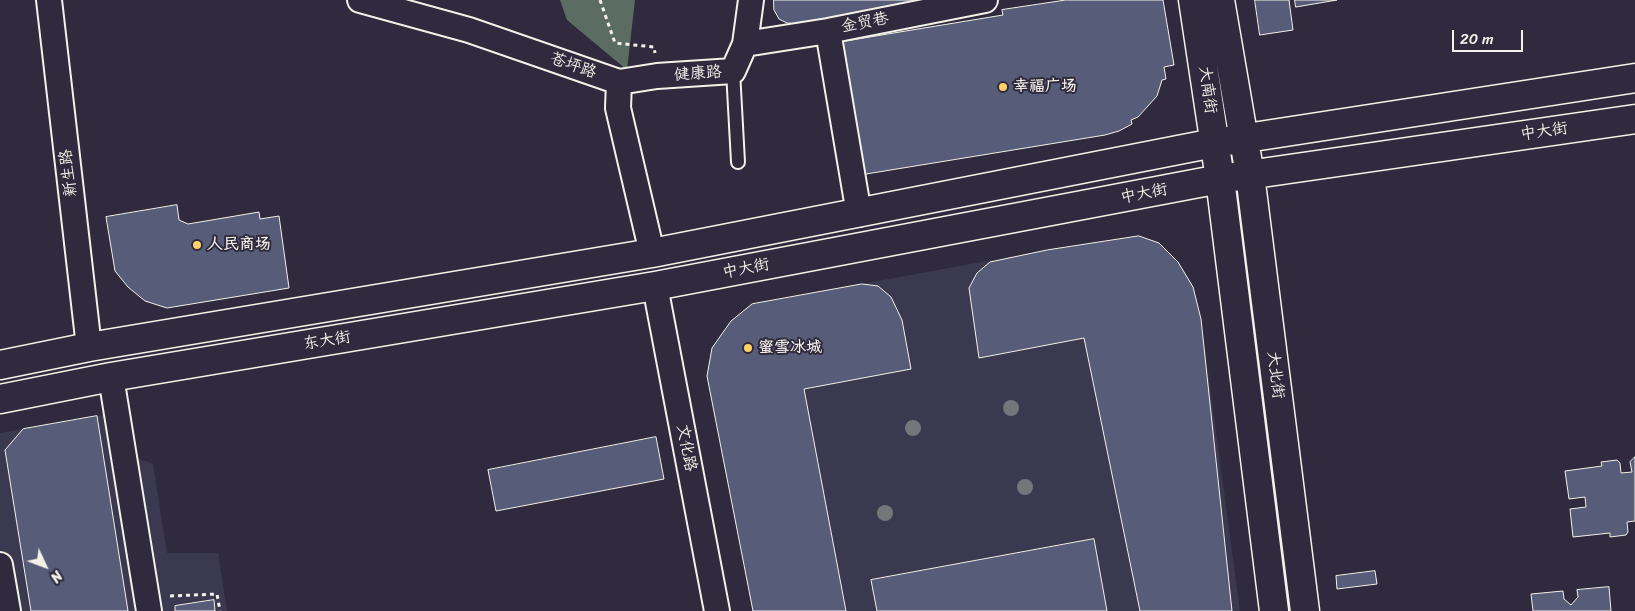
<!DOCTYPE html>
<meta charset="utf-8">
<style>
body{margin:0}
#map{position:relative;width:1635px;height:611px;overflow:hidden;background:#2f2a3d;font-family:Sriracha,sans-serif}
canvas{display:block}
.north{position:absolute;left:20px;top:541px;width:50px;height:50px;-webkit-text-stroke:4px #2f2a3d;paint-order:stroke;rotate:133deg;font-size:14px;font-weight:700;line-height:20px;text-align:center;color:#f4f1e8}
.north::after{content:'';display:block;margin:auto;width:18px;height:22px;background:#f4f1e8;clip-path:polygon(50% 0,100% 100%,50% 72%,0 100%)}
.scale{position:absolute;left:1452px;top:30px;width:71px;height:22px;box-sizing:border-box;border:2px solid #f4f1e8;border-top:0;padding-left:6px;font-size:15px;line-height:18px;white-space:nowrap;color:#f4f1e8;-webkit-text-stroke:4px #2f2a3d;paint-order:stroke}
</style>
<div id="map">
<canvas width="1635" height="611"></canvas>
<div class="north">N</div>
<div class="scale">20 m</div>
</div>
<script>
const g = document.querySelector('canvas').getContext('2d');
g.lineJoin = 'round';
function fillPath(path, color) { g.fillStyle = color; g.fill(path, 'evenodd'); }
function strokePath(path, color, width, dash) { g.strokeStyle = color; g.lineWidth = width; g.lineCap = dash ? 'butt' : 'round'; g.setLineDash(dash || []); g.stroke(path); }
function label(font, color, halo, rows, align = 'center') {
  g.font = font + ' Sriracha,"LXGW WenKai TC",sans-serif'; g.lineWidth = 4; g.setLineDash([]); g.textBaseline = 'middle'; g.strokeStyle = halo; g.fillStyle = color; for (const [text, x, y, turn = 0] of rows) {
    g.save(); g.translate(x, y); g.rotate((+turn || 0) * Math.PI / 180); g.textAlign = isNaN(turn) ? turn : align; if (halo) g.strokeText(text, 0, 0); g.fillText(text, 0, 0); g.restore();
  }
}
const built = new Path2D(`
 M1139 236 1159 243 1178 262 1201 319 1240 611H753L731 321 752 304 1047 250Z
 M127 411 136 458 153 464 167 553H218L227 611H0V433Z`);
const green = new Path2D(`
 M560 0H635L627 70 567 20Z`);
const building = new Path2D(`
 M774 0H938L798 24 787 23 779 19 774 10Z
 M1066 0H1163L1174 65 1164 67 1166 79 1162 80 1157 96 1138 117 1131 120 1132 124 1119 131 1105 135 860 175 839 42 1003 15 1002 10Z
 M1255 0H1289L1293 30 1260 35Z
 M1295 0H1337L1296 7Z
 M177 205 179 220 188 224 259 212 260 219 279 216 289 288 167 308 145 301 128 287 115 271 106 217Z
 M1139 236 1159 243 1178 262 1193 287 1201 319 1232 611H1140L1084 338 979 358 969 288 977 273 990 262 1047 250Z
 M862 284 878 286 891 297 902 320 911 369 804 389 846 611H753L707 376 712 348 731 321 752 304Z
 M97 416 128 611H31L5 450 23 429Z
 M656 437 664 479 496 511 488 470Z
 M1635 457V521L1627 522 1628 532 1626 535 1610 537V533L1573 537 1570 509 1586 507 1585 497 1569 499 1565 471 1602 466 1601 462 1617 460 1620 463 1621 473 1632 472 1630 462Z
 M1094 539 1107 611H877L871 580Z
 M1375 571 1377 584 1337 589 1336 576Z
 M1609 587 1611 611H1533L1531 594 1563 591 1564 599 1571 605 1578 597 1577 590Z
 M214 600 215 611H175V606Z`);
const path = new Path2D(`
 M600 0 615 43 654 47 655 53
 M170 596 217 594 220 611`);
const lane = new Path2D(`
 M733 71 738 162`);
const street = new Path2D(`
 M49 0 89 347
 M360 0 469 30 619 82 657 76 733 71 745 44 751 0
 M828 31 859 214
 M745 44 828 31 985 0
 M619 82 618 108 652 253
 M655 286 717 611
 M111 377 149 611
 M0 565 8 611`);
const secondary = new Path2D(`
 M1193 0 1220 179 1274 611
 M1220 0 1250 175 1305 611
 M0 365 89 347 652 253 1214 143 1635 78
 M0 399 111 377 655 286 1220 179 1635 119`);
const trees = [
 [1011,408],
 [913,428],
 [1025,487],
 [885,513]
];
const markers = [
 [1003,87,5,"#ffd166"],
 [197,245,5,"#ffd166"],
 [748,348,5,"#ffd166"]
];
const streetNames = [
 ["金贸巷",865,23,-11],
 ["苍坪路",573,66,19],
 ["健康路",698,74,-4],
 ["大南街",1207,90,82],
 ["中大街",1544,132,-8],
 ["新生路",69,173,-97],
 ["中大街",1144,194,-11],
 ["中大街",746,269,-11],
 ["东大街",327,341,-9],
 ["大北街",1275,375,83],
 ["文化路",686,448,79]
];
const poiNames = [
 ["幸福广场",1013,87],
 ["人民商场",207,245],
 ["蜜雪冰城",758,348]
];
fillPath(built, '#3b394f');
fillPath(green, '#5b6c63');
fillPath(building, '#575c78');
strokePath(building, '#f4f1e8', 1);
strokePath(lane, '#f4f1e8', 16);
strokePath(street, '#f4f1e8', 28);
strokePath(secondary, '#f4f1e8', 31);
strokePath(path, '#f4f1e8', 3, [4, 4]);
strokePath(lane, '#2f2a3d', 12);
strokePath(street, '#2f2a3d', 24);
strokePath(secondary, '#2f2a3d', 28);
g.fillStyle = '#75767a';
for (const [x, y] of trees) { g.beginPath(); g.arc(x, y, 8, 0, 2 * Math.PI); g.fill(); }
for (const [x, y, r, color] of markers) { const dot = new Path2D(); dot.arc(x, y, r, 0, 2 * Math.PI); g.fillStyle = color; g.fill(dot); strokePath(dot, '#2f2a3d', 2); }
label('16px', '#f4f1e8', '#2f2a3d', streetNames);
label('bold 16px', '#f4f1e8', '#2f2a3d', poiNames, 'left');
</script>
